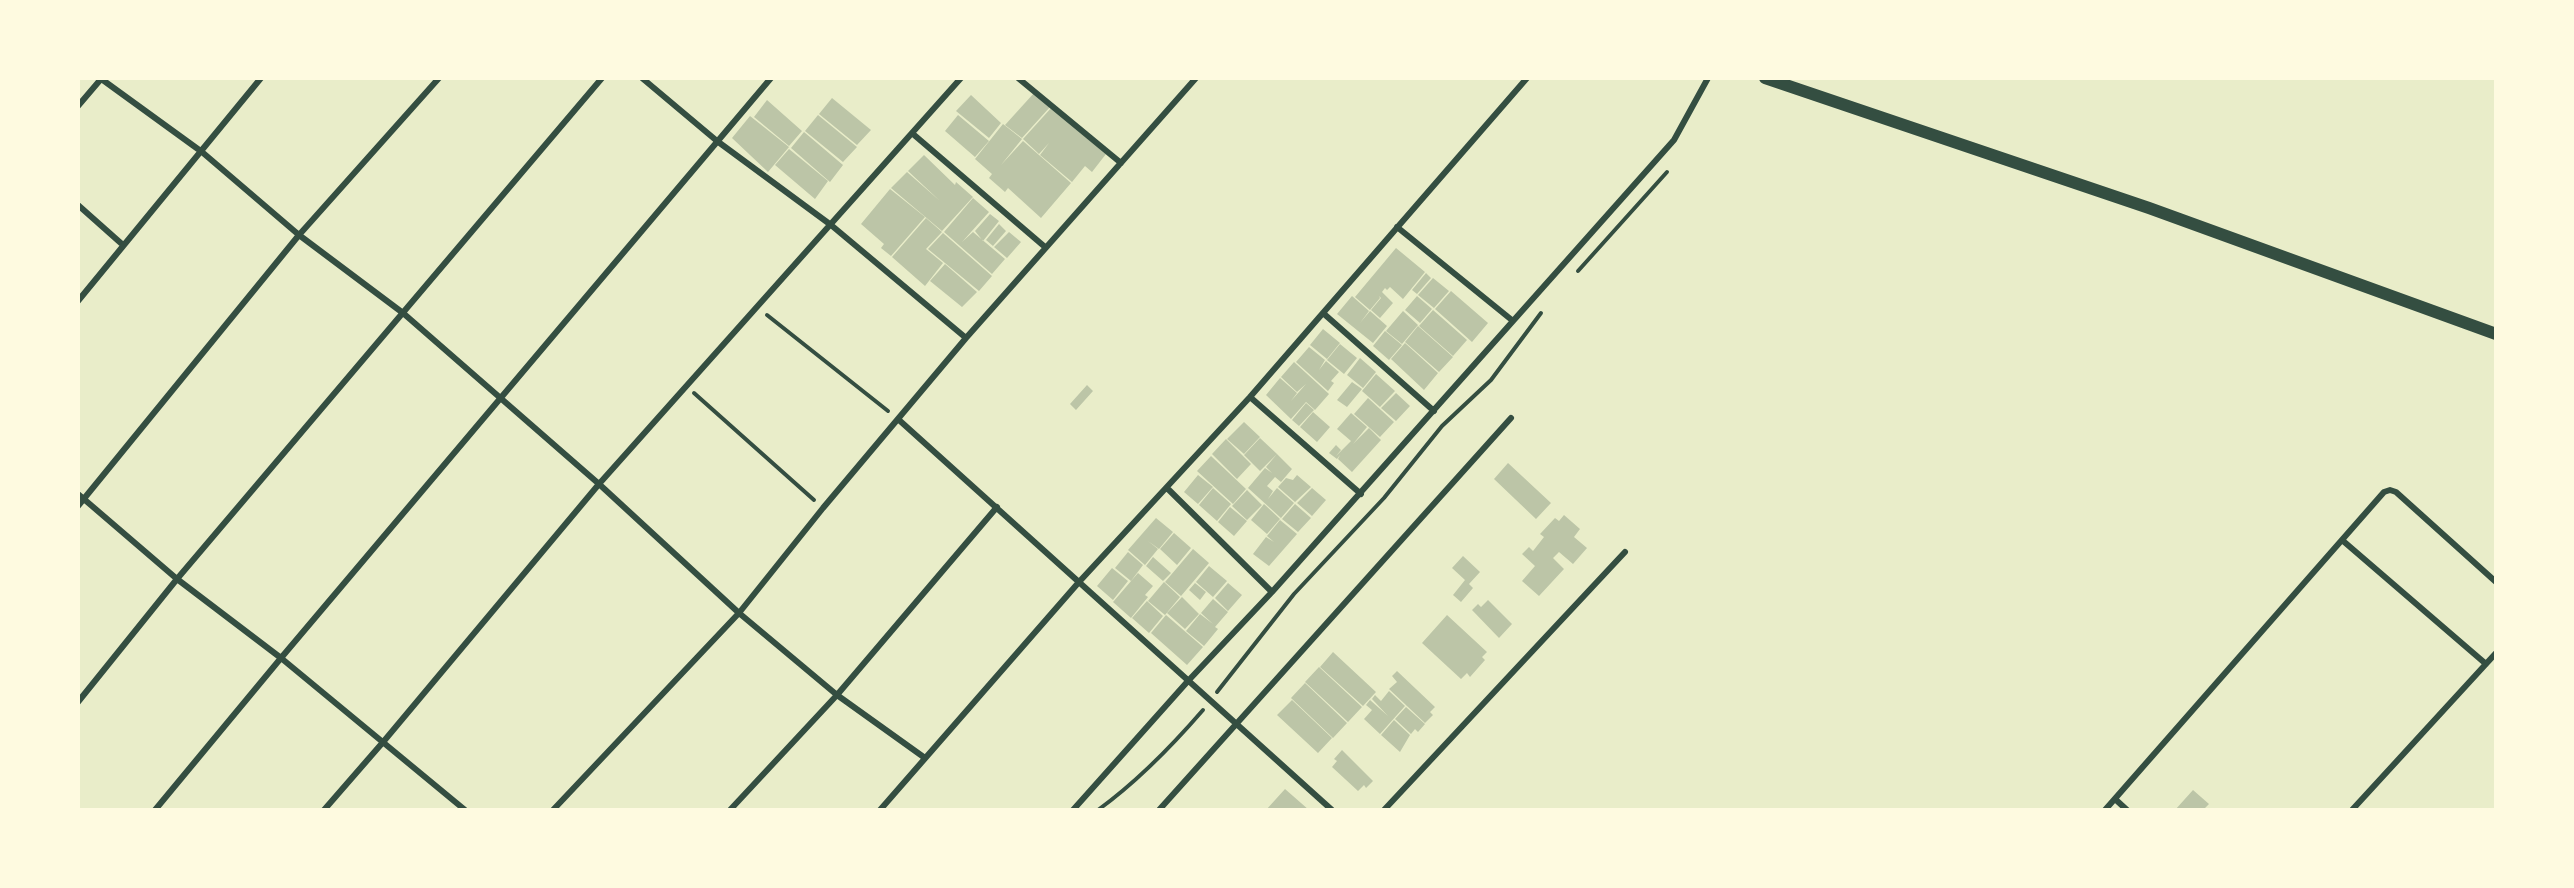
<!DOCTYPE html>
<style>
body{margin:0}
#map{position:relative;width:2574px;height:888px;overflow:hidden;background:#e9edc9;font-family:"Golos Text",sans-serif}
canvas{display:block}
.frame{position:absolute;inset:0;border:80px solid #fefae0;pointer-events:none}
</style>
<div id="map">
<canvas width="2574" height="888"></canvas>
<div class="frame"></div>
</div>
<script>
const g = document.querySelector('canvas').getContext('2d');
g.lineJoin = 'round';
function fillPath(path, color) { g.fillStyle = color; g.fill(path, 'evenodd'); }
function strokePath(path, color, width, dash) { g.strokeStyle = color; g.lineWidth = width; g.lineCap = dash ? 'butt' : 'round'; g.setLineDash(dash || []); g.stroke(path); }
const building = new Path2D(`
 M1034 93 1050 107 1022 138 1005 125Z
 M971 95 1001 123 989 138 956 111Z
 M832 98 871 130 857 145 819 114Z
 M767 100 802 131 789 146 754 117Z
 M1052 107 1106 154 1092 172 1085 166 1072 182 1040 155 1049 143 1039 154 1023 139Z
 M818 115 857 147 843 162 805 131Z
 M958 115 989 141 975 157 945 131Z
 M750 116 789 147 768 172 732 138Z
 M1003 124 1022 139 1001 165 1023 141 1071 183 1041 218 1008 188 1005 192 989 178 992 174 975 159Z
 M804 132 843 165 830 182 791 148Z
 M789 149 828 181 815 199 775 165Z
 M924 155 955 185 956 182 973 197 942 231 891 188 907 172 940 201 908 171Z
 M890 189 925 217 891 256 881 248 884 244 861 224Z
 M973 198 989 212 962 242 973 232 1005 259 992 274 944 232Z
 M990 214 999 221 983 241 975 231Z
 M926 218 942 232 926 249 943 263 925 286 892 257Z
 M999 224 1006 231 993 246 986 240Z
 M1009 232 1021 242 1007 258 994 247Z
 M943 233 992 276 979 291 928 249Z
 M1396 248 1425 272 1403 299 1390 287 1387 290 1385 288 1382 292 1393 303 1380 318 1371 310 1381 298 1379 296 1380 298 1370 310 1355 297Z
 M945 264 977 292 962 307 930 281Z
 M1426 273 1431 278 1417 294 1412 290Z
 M1433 278 1449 291 1434 308 1418 295Z
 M1451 291 1488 323 1472 342 1435 309Z
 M1352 296 1369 311 1360 323 1370 311 1387 326 1373 343 1337 314Z
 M1417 296 1432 309 1420 323 1405 310Z
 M1433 310 1467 340 1453 356 1419 326Z
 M1403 311 1418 325 1402 344 1386 331Z
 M1418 326 1453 357 1439 372 1405 342Z
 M1323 329 1340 343 1327 359 1310 345Z
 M1385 331 1402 345 1389 360 1373 346Z
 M1405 343 1438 373 1424 390 1391 359Z
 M1340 344 1357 358 1344 374 1327 360Z
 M1309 347 1325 360 1319 370 1326 361 1339 372 1331 381 1334 383 1328 391 1296 362Z
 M1360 358 1376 372 1363 388 1347 375Z
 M1294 362 1329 394 1315 410 1306 402 1291 419 1266 395 1280 378 1297 393 1291 401 1306 384 1297 392 1281 377Z
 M1376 374 1395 391 1380 407 1362 391Z
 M1352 382 1362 389 1347 407 1337 400Z
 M1087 385 1093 391 1076 410 1070 404Z
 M1396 393 1410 406 1396 421 1381 408Z
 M1368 398 1394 422 1380 437 1354 414Z
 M1306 403 1314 410 1299 426 1292 420Z
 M1313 412 1330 427 1317 442 1300 427Z
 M1351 413 1367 427 1353 444 1369 428 1381 440 1352 472 1338 459 1340 455 1337 459 1329 453 1336 445 1341 450 1336 456 1351 441 1337 429Z
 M1244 422 1260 437 1244 454 1227 439Z
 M1260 438 1277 454 1260 471 1244 455Z
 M1226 439 1251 464 1237 479 1212 454Z
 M1277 454 1292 469 1281 482 1275 477 1267 486 1273 491 1268 499 1277 488 1294 503 1281 518 1248 488 1265 468 1272 473 1266 467Z
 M1211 456 1246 489 1233 504 1197 471Z
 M1508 463 1551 503 1536 519 1494 479Z
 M1198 475 1213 487 1198 504 1184 492Z
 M1297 475 1311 487 1295 502 1278 487 1286 478 1293 480Z
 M1213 488 1231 504 1217 521 1199 505Z
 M1312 488 1326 500 1312 516 1297 503Z
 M1247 490 1262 505 1247 520 1232 506Z
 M1264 504 1280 519 1267 534 1251 520Z
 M1295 504 1311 518 1298 532 1282 519Z
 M1230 507 1247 521 1234 536 1218 522Z
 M1564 515 1580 529 1574 537 1587 548 1573 564 1559 552 1553 558 1564 569 1539 596 1522 581 1535 566 1522 554 1529 547 1533 551 1544 537 1540 534 1555 518 1559 521Z
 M1156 518 1173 532 1159 549 1148 541 1158 549 1145 565 1128 550Z
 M1280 520 1297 534 1269 566 1253 554 1266 537 1274 542 1267 536Z
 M1174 533 1191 548 1177 565 1160 549Z
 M1193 549 1209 563 1181 596 1165 582Z
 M1128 552 1143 565 1131 581 1115 568Z
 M1463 556 1480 572 1469 584 1473 588 1461 602 1453 595 1465 580 1452 568Z
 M1153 557 1171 573 1163 581 1146 566Z
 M1209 566 1227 581 1213 597 1196 582Z
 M1112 568 1128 581 1113 600 1097 586Z
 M1138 573 1153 586 1145 595 1148 597 1131 618 1113 602Z
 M1164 582 1180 597 1165 615 1148 601Z
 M1195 583 1206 592 1200 600 1189 590Z
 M1228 583 1242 595 1228 611 1215 598Z
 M1182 597 1199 614 1185 629 1167 613Z
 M1213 599 1228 612 1215 627 1218 629 1204 646 1186 631 1200 614 1213 624 1201 613Z
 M1488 600 1512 624 1499 638 1472 610 1478 604 1481 607Z
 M1147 601 1163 616 1149 633 1132 618Z
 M1166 615 1203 647 1187 665 1151 633Z
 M1447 615 1487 652 1482 657 1485 660 1470 677 1467 673 1461 679 1422 643Z
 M1333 652 1376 692 1363 706 1320 667Z
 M1319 667 1362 707 1348 722 1305 682Z
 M1397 671 1435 707 1430 712 1433 715 1425 723 1389 689 1397 682 1392 676Z
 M1305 683 1347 723 1333 738 1291 698Z
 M1389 691 1405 706 1380 734 1364 719 1372 710 1366 705 1370 700 1388 716 1372 699 1375 695 1381 701Z
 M1292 700 1332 738 1318 753 1277 715Z
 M1406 707 1425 724 1418 732 1415 729 1411 734 1395 719Z
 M1394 720 1410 735 1400 752 1381 735Z
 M1342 750 1373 781 1366 788 1364 785 1358 791 1332 767 1337 761 1334 759Z
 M1285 789 1309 810H1266Z
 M2193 790 2209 804 2203 810H2175Z`);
const path = new Path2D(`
 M1578 271 1667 172
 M767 315 888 411
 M694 393 814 500
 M1217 692 1294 594 1384 498 1442 426 1491 380 1541 313
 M1098 810C1138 781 1171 747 1203 710`);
const minor = new Path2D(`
 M100 78 202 152 299 235 403 313 599 484 739 613 837 695 925 758
 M642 78 717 141 831 225 966 338
 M1018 78 1121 163
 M78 106 101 79
 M913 134 1045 247
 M78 205 123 245
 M1397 227 1513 321
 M78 301 261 78
 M1323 313 1434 411
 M1250 397 1361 494
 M899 420 1332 810
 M1167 488 1272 592
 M78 494 177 579 281 658 465 810
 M78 506 299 235 439 78
 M2342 540 2486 664
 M78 702 177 579 602 78
 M2115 799 2127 810
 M155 810 281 658 771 78
 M324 810 384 741 599 484 961 78
 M553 810 739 613 823 508 966 338 1196 78
 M730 810 837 695 997 507
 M880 810 1079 582 1250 397 1527 78
 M1073 810 1188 681 1272 592 1674 140 1708 78
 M1159 810 1511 418
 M1384 810 1625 552
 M2105 810 2384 492 2390 490 2396 492 2496 582
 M2352 810 2496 653`);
const secondary = new Path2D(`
 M1765 78 2149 208 2496 334`);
fillPath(building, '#bcc5a7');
strokePath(path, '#344e41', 4);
strokePath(minor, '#344e41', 6);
strokePath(secondary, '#344e41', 12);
</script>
